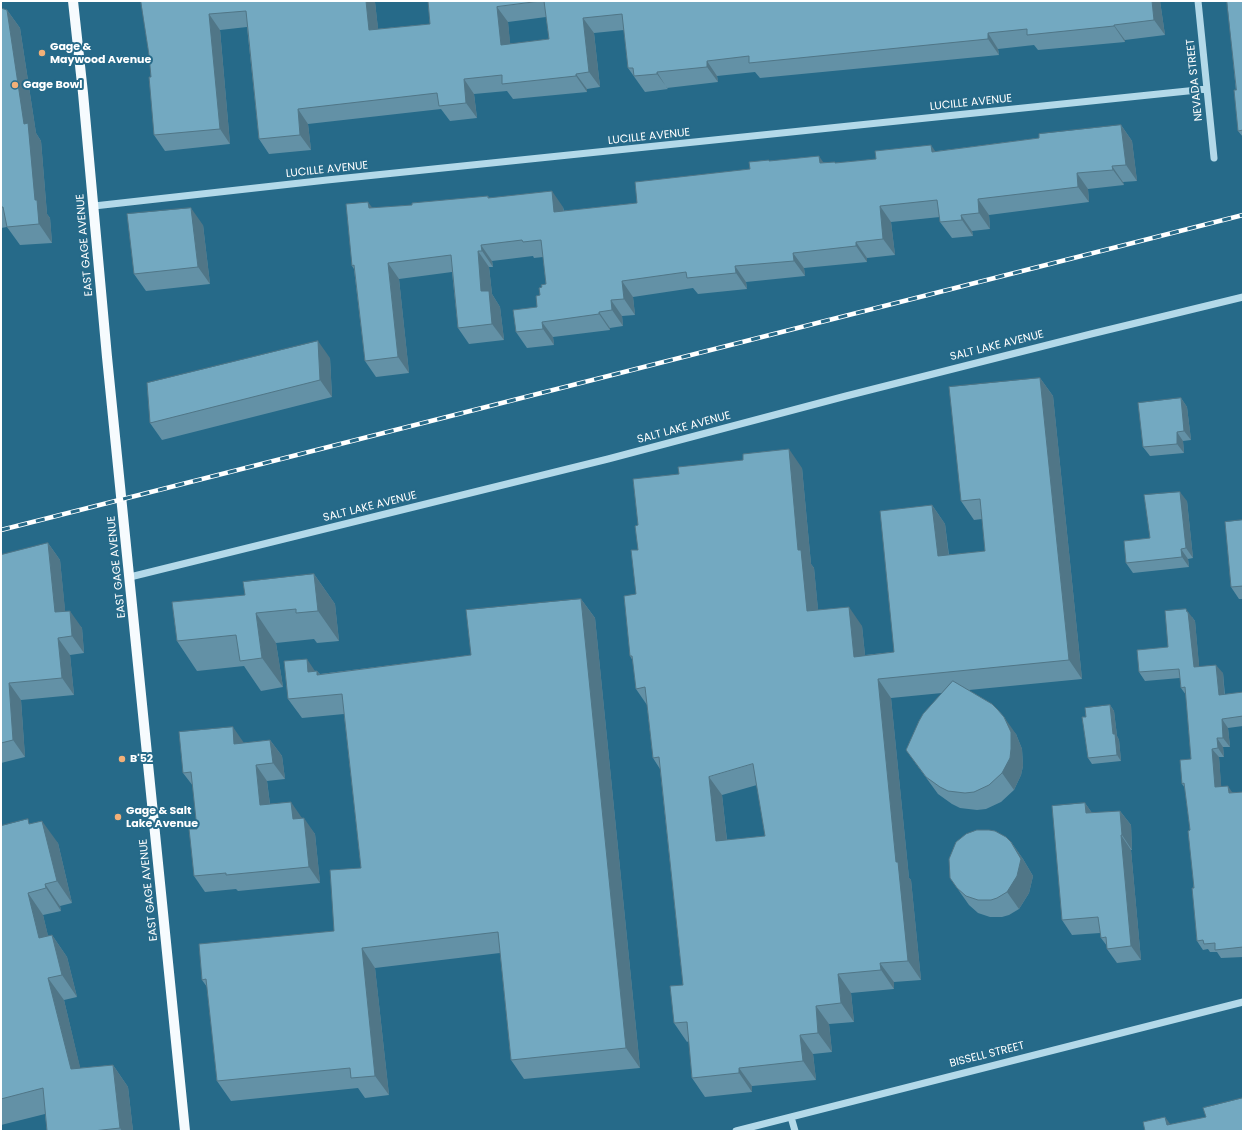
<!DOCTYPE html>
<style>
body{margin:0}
#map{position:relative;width:1244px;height:1132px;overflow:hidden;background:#266a89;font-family:Poppins,sans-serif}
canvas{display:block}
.frame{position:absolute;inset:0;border:2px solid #fff;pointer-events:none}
</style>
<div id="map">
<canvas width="1244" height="1132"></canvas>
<div class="frame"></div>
</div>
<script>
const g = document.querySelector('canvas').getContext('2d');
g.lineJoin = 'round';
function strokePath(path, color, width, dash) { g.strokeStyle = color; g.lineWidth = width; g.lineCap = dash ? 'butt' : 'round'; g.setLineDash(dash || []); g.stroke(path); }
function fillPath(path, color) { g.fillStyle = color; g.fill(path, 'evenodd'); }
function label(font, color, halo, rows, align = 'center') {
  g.font = font + ' Poppins,sans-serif'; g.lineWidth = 4; g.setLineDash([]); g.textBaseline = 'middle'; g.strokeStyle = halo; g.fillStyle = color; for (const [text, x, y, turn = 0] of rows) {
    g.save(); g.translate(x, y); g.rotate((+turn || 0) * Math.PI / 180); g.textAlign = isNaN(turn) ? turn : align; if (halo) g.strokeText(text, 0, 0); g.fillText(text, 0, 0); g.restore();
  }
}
const minor = new Path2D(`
 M1198 1 1214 158
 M94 206 327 180 1207 89
 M130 577 608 459 846 396 1091 334 1243 297
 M791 1117 795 1131
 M736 1131 1243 1002`);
const major = new Path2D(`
 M73 1 83 93 107 357 185 1131`);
const rail = new Path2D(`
 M1 530 1243 215`);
const wall = new Path2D(`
 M141 1H381L375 2 378 29 430 24 428 1H1160L1165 35 1125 40V42L1038 50 1034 45 998 49 999 55 760 78 755 72 717 76 718 82 667 88 668 89 645 92 628 68 624 30 594 33 600 87 587 89V92L513 99 507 91 474 94 477 118 450 121 441 109 308 124 311 150 269 154 259 139 247 27 220 30 230 144 165 151 154 135 151 77 149 55ZM546 17 549 39 510 44 508 22Z
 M1243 1V137L1238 131Z
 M1 8 7 10 20 28 36 133 41 141 47 214 50 218 52 243 20 245 7 227 1 228Z
 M1121 125 1132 141 1137 181 1123 182 1124 185 1088 189 1089 202 989 215 990 229 972 231 973 236 952 238 940 222V217L891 222 895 255 867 258V262L804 268 805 276 746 282 747 289 698 294 693 288 633 297 635 315 622 316 623 326 610 328V330L553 337 554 345 527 348 516 332 537 307 542 287 546 284 543 257 534 258 533 256 492 261 493 267H489L492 294 500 307 504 340 469 344 458 328 452 272 399 279 409 373 376 377 365 361 354 269 352 266 373 208 412 205 488 196 489 198 563 207 564 211 637 203 750 169 770 161 836 163 876 159 1039 138Z
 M203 225 210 284 146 291 134 274Z
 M330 358 332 397 162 440 150 423Z
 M1040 378 1053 396 1082 679 969 690 1016 734 1022 749 1023 766 1021 775 1014 790 1001 802 986 809 977 810 960 808 952 804 938 794 906 750 942 693 891 698 909 878 911 880 921 980 894 982V989L851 993 854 1022 829 1024 832 1052 813 1054 816 1080 752 1086V1092L705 1097 692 1078 689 1041 687 1042 674 1023 683 985 660 769 653 758 647 705 636 689 633 661 630 656 636 594 638 550V525L802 468 811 564 814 568 818 610 862 626 865 655 894 652 932 505 945 524 949 555 985 551 982 519 974 520 961 501ZM757 785 765 836 727 840 722 795Z
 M1181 398 1187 407 1191 440 1183 441 1184 453 1150 456 1143 447Z
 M1187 501 1193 558 1188 559 1189 567 1133 573 1126 563 1150 538Z
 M1243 520V599H1239L1231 587Z
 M48 543 60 560 65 611 82 628 84 653 70 655 74 695 21 700 25 757 1 763V555Z
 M314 574 335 604 339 641 317 643 314 639 276 643 283 687 261 691 244 666 197 671 177 641 245 595Z
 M581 599 595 618 640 1068 524 1079 511 1060 500 953 375 968 389 1095 365 1098 358 1088 231 1101 217 1081 207 987 202 980 334 931 361 868 344 714 302 718 288 699 315 671H317L320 674 471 655Z
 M1192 617 1195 621 1199 666 1223 673 1225 695 1243 692V726L1228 728 1230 747H1223L1224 757H1219L1221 787 1233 793 1243 792V957L1221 958 1217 952H1210L1208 949 1203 950 1197 941 1190 830 1185 788 1182 784 1191 759 1186 695 1181 688 1180 678 1145 681 1139 672 1168 647Z
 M1110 705 1114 711 1117 736 1119 740 1121 761 1092 764 1088 758Z
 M270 740 282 756 285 779 267 781 270 804 302 818 315 834 320 883 238 891 236 889 205 892 194 876 197 829 193 786 183 773 244 743Z
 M1085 803 1092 813 1120 811 1131 825 1132 850H1131L1141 960 1117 963 1107 949V946L1101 938 1100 933 1072 935 1062 920Z
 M31 824 58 843 72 903 60 906 61 911 43 915 48 936 52 935 67 957 77 997 64 1000 80 1068 113 1065 128 1087 133 1131H47L45 1114 1 1125V826Z
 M1011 842 1023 859 1033 876 1029 893 1019 909 1009 915 1002 917H990L978 913 969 905 957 888Z`);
const shadedWall = new Path2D(`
 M366 1H375V2L380 45 369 30Z
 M1152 1H1160L1165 35 1154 20Z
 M497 7 508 22 512 61 501 45Z
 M7 10 20 28 36 133 41 141 47 214 50 218 52 243 39 224 35 200Z
 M209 14 220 30 230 144 220 129Z
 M583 18 594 33 600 87 589 72Z
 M1114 25 1125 40V42L1114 26Z
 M988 33 998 49 999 55 988 39Z
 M707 61 717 76 718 82 707 67Z
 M657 72 667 88 668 89 657 74Z
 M576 74 587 89V92L576 76Z
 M464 79 474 94 477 118 466 103Z
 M298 109 308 124 311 150 300 135Z
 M1121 125 1132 141 1137 181 1126 165Z
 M931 145 942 161 932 152Z
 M819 156 830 172 820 163Z
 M1112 166 1123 182 1124 185 1113 170Z
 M1077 173 1088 189 1089 202 1078 187Z
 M552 191 563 207 565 228 554 212Z
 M978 199 989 215 990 229 979 213Z
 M368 202 380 218 369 208Z
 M880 206 891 222 895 255 883 239Z
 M191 208 203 225 210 284 198 267Z
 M961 215 972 231 973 236 962 220Z
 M856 242 867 258V262L856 246Z
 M481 245 492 261 493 267 482 251Z
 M478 251 489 267 492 294 500 307 504 340 492 324 481 291Z
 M793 253 804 268 805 276 794 261Z
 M388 263 399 279 409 373 398 357Z
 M735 266 746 282 747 289 736 273Z
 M622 281 633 297 635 315 624 299Z
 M611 300 622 316 623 326 612 310Z
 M599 312 610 328V330L599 314Z
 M542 322 553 337 554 345 543 329Z
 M318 341 330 358 332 397 320 380Z
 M1040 378 1053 396 1082 679 1069 660Z
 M1181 398 1187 407 1191 440 1184 431Z
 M1177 432 1183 441 1184 453 1177 444Z
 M789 449 802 468 811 564 814 568 820 630 807 611 798 550Z
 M1180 492 1187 501 1193 558 1186 548Z
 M932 505 945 524 951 575 938 556Z
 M48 543 60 560 67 629 55 612Z
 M1181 549 1188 559 1189 567 1182 557Z
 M314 574 335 604 339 641 318 611Z
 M581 599 595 618 640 1068 626 1048Z
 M849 607 862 626 867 675 854 657Z
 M1186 609 1195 621 1200 675 1194 667Z
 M70 611 82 628 84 653 72 636Z
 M256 613 276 643 283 687 262 658Z
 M58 638 70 655 74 695 62 678Z
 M307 659 317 674V671L331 690 308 672Z
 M1216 665 1223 673 1225 704 1219 695Z
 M878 679 891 698 909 878 911 880 921 980 908 961 896 862Z
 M9 683 21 700 25 757 13 740Z
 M1110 705 1114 711 1117 736 1119 740 1121 761 1117 755 1113 734Z
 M1004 717 1016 734 1022 749 1023 766 1021 775 1014 790 1002 773Z
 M1222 719 1228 728 1230 747 1223 738Z
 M233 727 244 743 234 744Z
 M1217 738 1223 747 1224 757 1218 748Z
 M270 740 282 756 285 779 273 763Z
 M1212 749 1219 757 1222 796 1215 787Z
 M256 765 267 781 272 821 260 805Z
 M709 777 722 795 729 860 716 841Z
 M1228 786 1234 795 1229 793Z
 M291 802 302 818 304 835 293 819Z
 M1085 803 1095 817 1086 813Z
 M1120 811 1131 825 1132 850 1122 835Z
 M304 818 315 834 320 883 309 867Z
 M42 821 58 843 72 903 57 881Z
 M1121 835 1131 850 1141 960 1131 946Z
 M1011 842 1023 859 1033 876 1029 893 1019 909 1007 892Z
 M45 884 60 906 61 911 46 888Z
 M28 893 43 915 54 960 39 938Z
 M52 935 67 957 77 997 62 975Z
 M362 948 375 968 389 1095 375 1076Z
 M880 963 894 982V989L881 970Z
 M838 974 851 993 854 1022 841 1003Z
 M48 978 64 1000 86 1092 71 1069Z
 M816 1006 829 1024 832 1052 818 1033Z
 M800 1035 813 1054 816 1080 803 1061Z
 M113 1065 128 1087 133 1131H122L120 1128Z
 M739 1068 752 1086V1092L739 1073Z
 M1165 1117 1174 1129 1167 1125Z`);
const building = new Path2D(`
 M141 1H366L369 30 430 24 428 1H1152L1154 20 1114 25V26L1027 35V29L988 33V39L749 63V56L707 61V67L657 72V74L634 76 633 68H628L622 14 583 18 589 72 576 74V76L502 84V75L464 79 466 103 439 106 437 93 298 109 300 135 259 139 246 11 209 14 220 129 154 135 149 77H151L149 55ZM544 1 549 39 501 45 497 7Z
 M1227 1H1243V130L1238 131 1234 90H1236Z
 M1 8 7 10 24 124 28 123 35 200H37L39 224 7 227 3 207H1Z
 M1121 125 1126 165 1112 166 1113 170 1077 173 1078 187 978 199 979 213 961 215 962 220 940 222 937 200 880 206 883 239 856 242V246L793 253 794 261 735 266 736 273 687 278 686 272 622 281 624 299 611 300 612 310 599 312V314L542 322 543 329 516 332 513 310 537 307 536 296 540 295 539 288 542 287 541 285 546 284 541 240 523 242 522 240 481 245 482 251H478L481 291H489L492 324 458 328 451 255 388 263 398 357 365 361 354 265 352 266 346 204 368 202 369 208 412 205V203L466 198 488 196V198L552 191 554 212 637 203 635 182 750 169 749 162 769 160V161L819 156 820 163 835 162V163L876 159 875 151 931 145 932 152 1039 138V134Z
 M191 208 198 267 134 274 127 214Z
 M318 341 320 380 150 423 147 383Z
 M1040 378 1069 660 878 679 896 862H898L908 961 880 963 881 970 838 974 841 1003 816 1006 818 1033 800 1035 803 1061 739 1068V1073L692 1078 687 1022 674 1023 670 986 683 985 659 757 653 758 645 687 636 689 632 656H630L624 596 636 594 631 550H638L635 526 638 525 633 479 679 474 678 467 743 460V454L789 449 798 550H801L807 611 849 607 854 657 894 652 880 511 932 505 938 556 985 551 980 499 961 501 949 387ZM753 764 765 836 716 841 709 777Z
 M1181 398 1184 431 1177 432V444L1143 447 1138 403Z
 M1180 492 1186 548 1181 549 1182 557 1126 563 1124 541 1150 538 1144 495Z
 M1243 520V586L1231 587 1225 522Z
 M48 543 55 612 70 611 72 636 58 638 62 678 9 683 13 740 1 743V555Z
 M314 574 318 611 296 613V609L256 613 262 658 240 661 236 635 177 641 172 602 245 595 243 582Z
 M581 599 626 1048 511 1060 498 932 362 948 375 1076 351 1078 350 1068 217 1081 206 979 202 980 199 944 334 931 330 870 361 868 342 694 288 699 284 661 307 659 308 672 317 671V675L471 655 466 610Z
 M1186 609 1187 612H1188L1194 667 1216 665 1219 695 1243 692V716L1222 719 1223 738H1217L1218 748 1212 749 1215 787 1228 786 1229 793 1243 792V947L1215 950V943L1204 944 1203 940 1197 941 1192 888H1194L1188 831 1190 830 1184 783 1182 784 1180 760 1191 759 1185 687 1181 688 1179 669 1139 672 1137 650 1168 647 1165 611Z
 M953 681 992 704 998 710 1004 717 1011 732V749L1010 758 1002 773 989 785 974 792 965 793 948 791 940 787 926 777 906 750 919 721 923 714Z
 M1110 705 1113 734H1115L1117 755 1088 758 1082 717H1086L1085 708Z
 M233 727 234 744 270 740 273 763 256 765 260 805 291 802 293 819 304 818 309 867 226 875V873L194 876 189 829H197L191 772 183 773 179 732Z
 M1085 803 1086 813 1120 811 1122 835H1121L1131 946 1107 949 1106 937 1101 938 1098 917 1062 920 1052 806Z
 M28 819 29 824 42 821 57 881 45 884 46 888 28 893 39 938 52 935 62 975 48 978 71 1069 113 1065 120 1128 93 1131H47L43 1088 1 1099V826Z
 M977 830H989L995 831 1006 837 1011 842 1021 859 1017 876 1007 892 997 898 991 900H978L966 896 957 888 950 878 949 859 956 842 966 834Z
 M1243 1098V1131H1145L1143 1122 1165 1117 1167 1125 1206 1117 1203 1108Z`);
const markers = [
 [42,53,4,"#f2b078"],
 [15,85,4,"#f2b078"],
 [122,759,4,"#f2b078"],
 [118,817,4,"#f2b078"]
];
const poiNames = [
 ["Gage &",50,47],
 ["Maywood Avenue",50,60],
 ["Gage Bowl",23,85],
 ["B'52",130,759],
 ["Gage & Salt",126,811],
 ["Lake Avenue",126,824]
];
const streetNames = [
 ["NEVADA STREET",1195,80,-96],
 ["LUCILLE AVENUE",971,103,-6],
 ["LUCILLE AVENUE",649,137,-6],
 ["LUCILLE AVENUE",327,170,-6],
 ["EAST GAGE AVENUE",85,245,-95],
 ["SALT LAKE AVENUE",997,346,-14],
 ["SALT LAKE AVENUE",684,428,-15],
 ["SALT LAKE AVENUE",370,507,-14],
 ["EAST GAGE AVENUE",117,567,-96],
 ["EAST GAGE AVENUE",149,890,-96],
 ["BISSELL STREET",987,1055,-14]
];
strokePath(minor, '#b3d9e9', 7);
strokePath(major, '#f6fbfe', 10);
strokePath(rail, '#fff', 4.5);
strokePath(rail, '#266a89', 3, [9]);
fillPath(wall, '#6391a6');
fillPath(shadedWall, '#507687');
fillPath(building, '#73a9c1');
strokePath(building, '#507687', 1);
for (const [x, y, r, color] of markers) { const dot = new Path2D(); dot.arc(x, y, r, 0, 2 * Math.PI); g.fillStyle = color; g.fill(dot); strokePath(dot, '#266a89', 1.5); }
label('bold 11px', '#fff', '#266a89', poiNames, 'left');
label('11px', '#fff', '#266a89', streetNames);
</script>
